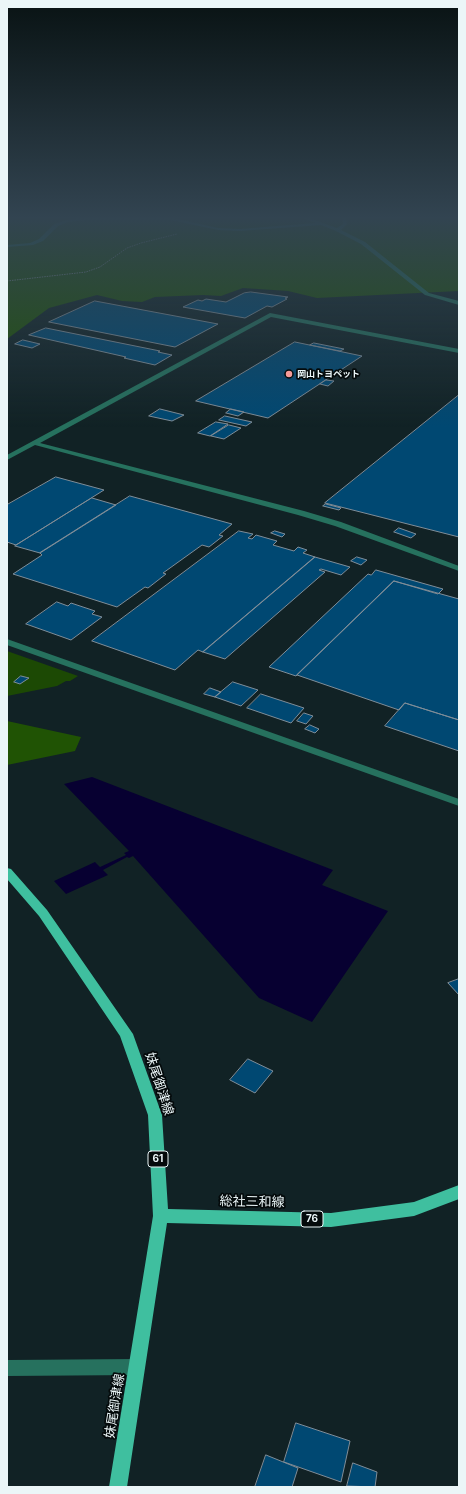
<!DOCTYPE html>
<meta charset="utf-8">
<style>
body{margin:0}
#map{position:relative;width:466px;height:1494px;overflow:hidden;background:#112225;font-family:Inter,sans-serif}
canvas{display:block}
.frame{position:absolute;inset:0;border:8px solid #ebf6f8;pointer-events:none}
</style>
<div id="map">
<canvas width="466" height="1494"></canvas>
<div class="frame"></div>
</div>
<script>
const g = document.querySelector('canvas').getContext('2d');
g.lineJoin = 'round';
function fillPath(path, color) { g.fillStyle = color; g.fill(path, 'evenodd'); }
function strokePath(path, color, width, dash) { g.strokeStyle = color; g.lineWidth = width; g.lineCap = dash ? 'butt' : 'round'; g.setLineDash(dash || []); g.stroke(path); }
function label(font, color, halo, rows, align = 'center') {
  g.font = font + ' Inter,"Noto Sans JP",sans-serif'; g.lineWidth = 3.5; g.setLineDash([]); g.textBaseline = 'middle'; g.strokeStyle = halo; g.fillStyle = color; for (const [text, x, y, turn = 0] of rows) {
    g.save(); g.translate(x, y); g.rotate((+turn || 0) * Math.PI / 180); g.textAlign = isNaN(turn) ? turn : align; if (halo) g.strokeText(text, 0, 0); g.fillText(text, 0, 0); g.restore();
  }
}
const green = new Path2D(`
 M7 651 78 676 70 681H66L57 686 7 696Z`);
const forest = new Path2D(`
 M7 218H459V291L317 298 288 291 243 288 221 296 203 295 155 297 142 302 122 301 97 295 49 308 7 339Z
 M7 721 81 737 75 751 7 765Z`);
const water = new Path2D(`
 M92 777 333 870 322 885 388 911 312 1022 259 998 133 856 129 858 127 857 103 870 108 875 66 894 54 881 95 862 100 867 126 855 124 853 129 851 64 784Z`);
const building = new Path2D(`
 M251 292 288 297 285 298 287 299 272 307 267 306 245 318 183 307 198 300 202 301 206 299 226 302 244 293Z
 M95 301 218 324 175 347 49 322Z
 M46 328 160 351 158 352 172 355 155 365 124 358 126 357 29 335Z
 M23 340 40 344 32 348 15 344Z
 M295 342 362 356 268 418 196 401Z
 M314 343 344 349 340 351 310 345Z
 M326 380 334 381 328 386 320 384Z
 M459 395V537L325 503Z
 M160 409 184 415 172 421 149 416Z
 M231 409 244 412 238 416 226 413Z
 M225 416 252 422 246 426 219 420Z
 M216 422 228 424 210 436 198 433Z
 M229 425 241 428 224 439 211 436Z
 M56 477 104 490 16 545 7 542V505Z
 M130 496 232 524 219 535 223 536 209 547 202 545 163 573 166 574 148 588 145 587 117 607 13 574 42 555 40 553Z
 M92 498 116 505 40 553 15 546Z
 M326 504 341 508 339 510 323 506Z
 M399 528 416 534 411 538 394 532Z
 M239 531 253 534 248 538 252 539 256 535 277 541 273 545 294 551 298 547 307 550 303 553 315 557 203 652 198 650 175 670 92 641Z
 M275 531 285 534 282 537 271 533Z
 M315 557 350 567 341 575 321 569 319 570 325 572 225 659 203 652Z
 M357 557 367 560 361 565 351 561Z
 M376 570 443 589 438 594 394 581 296 676 269 667 368 574 371 575Z
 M394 581 459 599V720L405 703 399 710 297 675Z
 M57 602 68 606 71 603 95 611 92 614 102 617 71 640 26 624Z
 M21 676 29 678 20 684 14 682Z
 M233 682 258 690 241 706 215 697Z
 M210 688 221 692 215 697 204 694Z
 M261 694 304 708 291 723 247 708Z
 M405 703 459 720V751L385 726Z
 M304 713 313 716 306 724 297 721Z
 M310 725 319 729 315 733 305 729Z
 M459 979V995L448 983Z
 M248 1059 273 1071 255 1093 230 1080Z
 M296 1423 350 1441 341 1482 284 1462Z
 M266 1455 298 1468 292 1487H255Z
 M353 1463 377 1472 375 1487 347 1486Z`);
const path = new Path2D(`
 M7 281 86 272 100 267 127 248 141 243 177 234`);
const street = new Path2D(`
 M81 218H173L218 228 240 229 315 223 303 218H309L337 228 343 224 342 218H346L347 224 341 230 365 242 429 293 459 301V305L425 295 361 244 336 231 321 225 240 231 218 230 171 220H85L68 222 58 226 43 241 33 245 7 247V245L30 243 39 239 54 224 67 220Z
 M270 313 459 349V353L271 317 40 443 304 511 341 522 459 566V571L335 526 298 515 35 445 7 460V455Z
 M7 639 459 799V806L7 645Z
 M137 1359 143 1361 145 1367 143 1373 137 1375 7 1376V1360Z`);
const primary = new Path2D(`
 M7 868 11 869 47 910 133 1034 162 1115 168 1209 331 1213 414 1202 459 1185V1199L414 1216 331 1227 167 1223 127 1487H109L153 1216 148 1115 120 1036 39 916 7 879Z`);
const markers = [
 [289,374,4,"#f59b99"]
];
const farPoinames = [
 ["岡山トヨペット",297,374]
];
const shields = [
 [158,1159,20],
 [312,1219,22]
];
const shieldNames = [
 ["61",158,1159],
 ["76",312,1219]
];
const nearStreetnames = [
 ["妹尾御津線",159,1084,72],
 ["総社三和線",252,1202,1],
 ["妹尾御津線",115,1406,-81]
];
fillPath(green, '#1c4904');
fillPath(forest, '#205304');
fillPath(water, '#070031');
fillPath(building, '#004872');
strokePath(building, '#7f8d98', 1);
strokePath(path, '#839193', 1, [1.5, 1]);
fillPath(street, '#26715e');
fillPath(primary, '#3fbf9f');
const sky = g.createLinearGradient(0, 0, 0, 427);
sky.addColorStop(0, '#091314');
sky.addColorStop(0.51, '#324451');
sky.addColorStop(1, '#32445100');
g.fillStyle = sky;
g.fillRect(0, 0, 466, 427);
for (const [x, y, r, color] of markers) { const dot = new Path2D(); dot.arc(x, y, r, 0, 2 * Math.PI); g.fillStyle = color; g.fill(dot); strokePath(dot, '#040a0b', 1.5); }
label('bold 9px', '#ebf6f8', '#040a0b', farPoinames, 'left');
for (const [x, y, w] of shields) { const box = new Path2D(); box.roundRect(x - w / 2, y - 8, w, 16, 3); g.fillStyle = '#040a0b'; g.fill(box); strokePath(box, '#ebf6f8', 1); }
label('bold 10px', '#ebf6f8', null, shieldNames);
label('13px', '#ebf6f8', '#040a0b', nearStreetnames);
</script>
